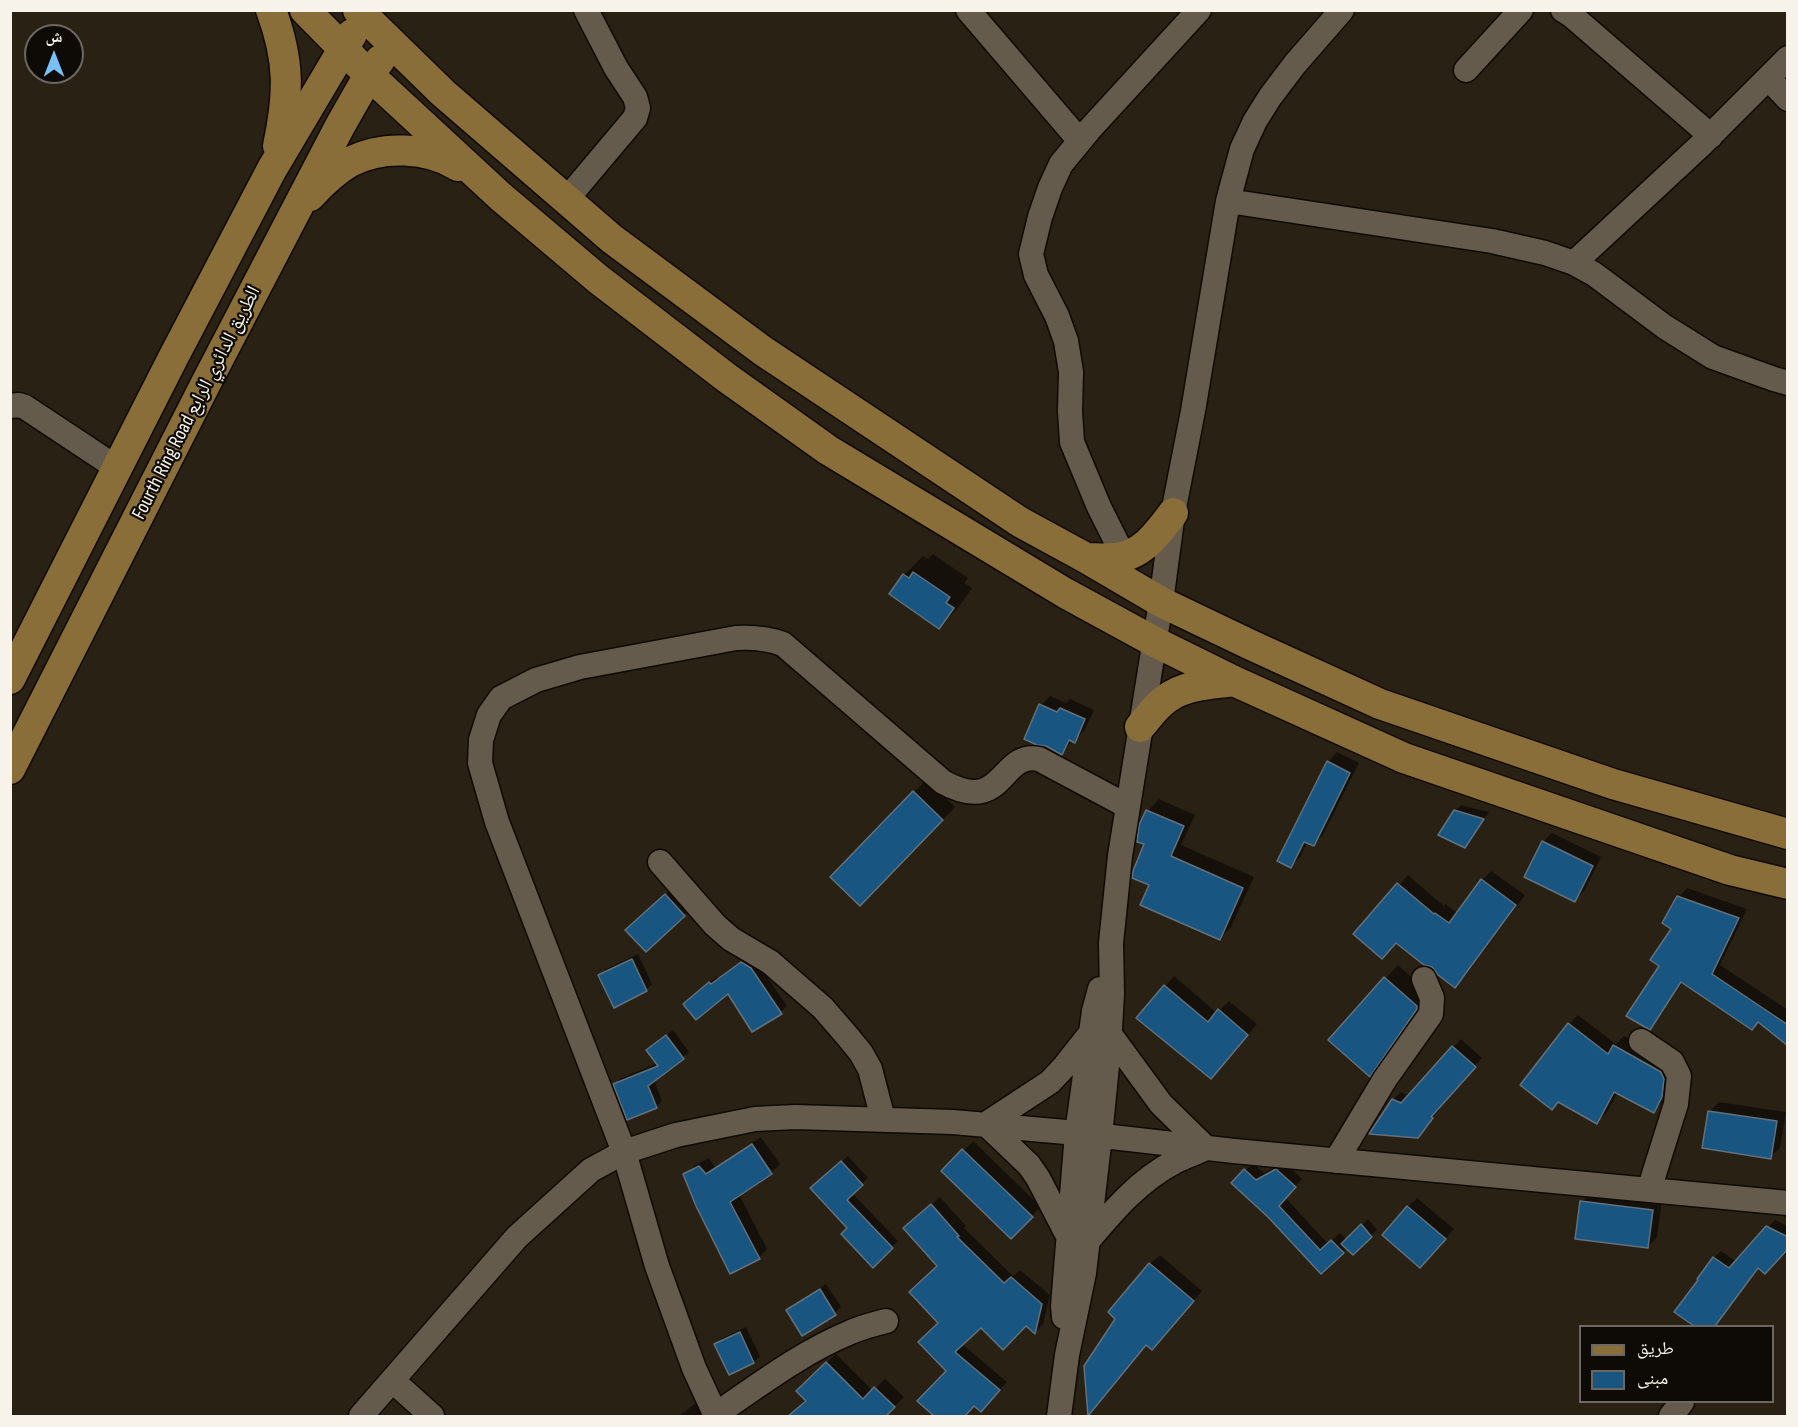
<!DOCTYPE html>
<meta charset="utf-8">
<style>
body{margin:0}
#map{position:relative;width:1798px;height:1427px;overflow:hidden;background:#292114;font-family:"Sofia Sans Condensed","Noto Naskh Arabic",sans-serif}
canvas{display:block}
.frame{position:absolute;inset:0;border:12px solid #f8f3ea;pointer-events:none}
.legend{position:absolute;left:1579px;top:1325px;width:195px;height:78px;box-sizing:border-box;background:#0e0b06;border:2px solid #6c6861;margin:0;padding:8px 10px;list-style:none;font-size:18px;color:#f8f3ea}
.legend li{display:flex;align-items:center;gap:12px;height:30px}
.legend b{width:30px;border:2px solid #6c6861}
.north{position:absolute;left:24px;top:24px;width:60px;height:60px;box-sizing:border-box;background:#0e0b06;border:2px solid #6c6861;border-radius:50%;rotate:0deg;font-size:16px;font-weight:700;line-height:24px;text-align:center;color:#f8f3ea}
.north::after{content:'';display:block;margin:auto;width:21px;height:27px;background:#79bff8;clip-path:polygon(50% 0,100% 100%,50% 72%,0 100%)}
</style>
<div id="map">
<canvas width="1798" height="1427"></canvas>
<div class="frame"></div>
<ul class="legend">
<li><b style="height:8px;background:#8a6e39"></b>طريق</li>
<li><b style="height:16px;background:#185681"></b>مبنى</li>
</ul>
<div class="north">ش</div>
</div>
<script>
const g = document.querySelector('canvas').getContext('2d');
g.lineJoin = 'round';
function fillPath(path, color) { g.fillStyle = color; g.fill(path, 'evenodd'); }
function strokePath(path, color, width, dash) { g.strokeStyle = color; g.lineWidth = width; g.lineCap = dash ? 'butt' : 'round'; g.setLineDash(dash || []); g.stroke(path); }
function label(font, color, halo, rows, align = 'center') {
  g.font = font + ' "Sofia Sans Condensed","Noto Naskh Arabic",sans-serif'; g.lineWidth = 4.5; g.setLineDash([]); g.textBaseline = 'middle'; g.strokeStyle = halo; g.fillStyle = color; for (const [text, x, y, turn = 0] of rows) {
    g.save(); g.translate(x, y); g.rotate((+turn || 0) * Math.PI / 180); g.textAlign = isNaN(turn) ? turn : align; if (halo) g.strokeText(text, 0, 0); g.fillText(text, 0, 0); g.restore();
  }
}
const shadow = new Path2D(`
 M933 554 968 578 964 583 972 588 958 608 939 627 891 594 904 575 923 556 928 559Z
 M1050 696 1066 703 1070 699 1094 710 1084 731 1074 741 1073 740 1062 753 1041 705Z
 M1337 752 1359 763 1323 835 1313 844 1308 842 1300 857 1291 866 1328 762Z
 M927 779 955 807 860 904 832 877Z
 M1159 799 1195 815 1181 845 1254 877 1231 927 1220 938 1151 884 1146 843 1141 826 1148 811Z
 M1461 805 1489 812 1471 841 1465 847 1455 811Z
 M1552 833 1601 857 1584 891 1575 900 1543 842Z
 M1491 871 1525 895 1465 977 1455 986 1433 966 1396 942 1356 934 1408 875 1444 906 1445 904 1457 913 1482 880Z
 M675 886 694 906 646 950 637 921Z
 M1687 888 1747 909 1720 965 1788 1010V1044L1759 1021 1752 1028 1683 982 1658 1019 1650 1028 1661 965 1673 929 1679 897Z
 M638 954 652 984 646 990 600 976 606 969Z
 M748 956 757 962 787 1006 781 1012 752 1030 728 992 691 998 716 977 718 979Z
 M1398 965 1429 993V995L1382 1062 1370 1075 1330 1040Z
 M1174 976 1217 1013 1229 1001 1257 1024 1220 1068 1138 1017Z
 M1578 1015 1616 1044 1624 1036 1670 1062 1671 1086 1663 1102 1653 1111 1618 1092 1607 1112 1597 1122 1569 1024Z
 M673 1030 689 1052 654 1080 662 1101 656 1107 615 1084 621 1078 658 1063 648 1050Z
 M1461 1039 1482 1058 1438 1109H1440L1417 1136 1393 1100 1401 1092 1409 1096Z
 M1719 1102 1786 1112 1780 1148 1770 1157 1710 1111Z
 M761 1137 780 1164 771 1173 739 1194 767 1249 759 1258 685 1175 694 1166 709 1158 715 1167Z
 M973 1141 1041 1207 1011 1237 943 1171Z
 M848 1156 868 1178 852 1193 898 1241 873 1266 818 1182Z
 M1285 1162 1302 1179 1285 1197 1328 1244 1340 1233 1347 1240 1368 1219 1377 1230 1353 1253 1347 1247 1321 1272 1269 1216 1233 1183 1253 1163 1264 1173Z
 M1591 1192 1662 1201 1657 1237 1648 1247 1582 1202Z
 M940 1197 966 1226 964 1228 1013 1276 1020 1270 1050 1295 1043 1324 1035 1332 1026 1324 981 1326 962 1344 1007 1382 981 1410 974 1405 963 1416H936L919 1401 948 1371 940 1323 939 1266 913 1220Z
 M1417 1198 1454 1229 1430 1257 1408 1207Z
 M1775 1220 1788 1226V1257L1783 1253 1759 1267 1715 1326H1696L1676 1311 1714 1258 1721 1251 1737 1262Z
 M1160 1255 1202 1291 1162 1339 1147 1344 1090 1415 1085 1366 1150 1264Z
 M826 1284 841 1307 835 1313 803 1334 788 1310 794 1304Z
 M746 1327 760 1356 754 1362 730 1373 716 1344 722 1338Z
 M836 1354 873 1391 885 1379 904 1397 885 1416H788L808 1400 798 1391Z
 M697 1402 710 1416H679Z`);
const building = new Path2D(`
 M913 572 950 597 946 603 954 608 939 629 889 594 903 574 909 578Z
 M1039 704 1057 712 1060 708 1085 719 1075 743 1069 740 1062 755 1046 746 1037 745 1024 739Z
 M1327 761 1350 773 1314 846 1304 842 1291 868 1277 861Z
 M913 791 943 820 860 906 830 877Z
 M1146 810 1184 826 1171 856 1243 888 1220 940 1140 905 1149 885 1132 878 1133 871 1144 844 1137 842 1139 825Z
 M1454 810 1484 819 1465 848 1438 835Z
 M1542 841 1593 866 1575 902 1524 877Z
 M1481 879 1516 905 1455 988 1438 975 1432 967 1424 965 1396 943 1382 959 1353 934 1397 883 1434 914 1435 913 1449 923Z
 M665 894 685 916 646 952 625 930Z
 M1677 896 1739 918 1712 974 1788 1025V1046L1758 1022 1752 1030 1681 982 1650 1030 1626 1016 1659 966 1650 960 1671 929 1662 923Z
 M632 959 647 991 614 1008 598 975Z
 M741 962 751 968 782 1014 752 1032 728 994 696 1020 683 1004 709 982 711 984Z
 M1384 977 1417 1006V1009L1370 1077 1328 1040Z
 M1164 985 1208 1022 1218 1009 1248 1035 1211 1079 1136 1018Z
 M1568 1023 1608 1054 1613 1045 1661 1072 1664 1079 1662 1097 1654 1113 1614 1092 1597 1124 1558 1102 1552 1110 1520 1085Z
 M666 1035 684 1059 648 1086 657 1108 627 1120 613 1084 658 1066 646 1050Z
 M1452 1046 1476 1067 1431 1117 1433 1118 1418 1138 1369 1134 1392 1099 1401 1103Z
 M1708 1111 1777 1121 1771 1159 1702 1148Z
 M752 1144 772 1174 730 1202 760 1259 730 1274 696 1206 683 1174 699 1166 706 1174Z
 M962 1149 1033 1217 1011 1239 941 1171Z
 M841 1161 863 1185 847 1200 893 1248 873 1268 841 1234 847 1228 810 1188Z
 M1244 1169 1256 1180 1276 1169 1296 1187 1279 1206 1320 1250 1331 1240 1344 1253 1321 1274 1268 1217 1231 1183Z
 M1580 1201 1653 1210 1648 1248 1575 1239Z
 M931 1204 959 1236 957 1237 1004 1283 1011 1277 1042 1304 1035 1334 1026 1326 1003 1350 981 1328 955 1352 1000 1390 981 1412 974 1406 965 1416H934L917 1401 946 1371 918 1342 938 1323 909 1292 937 1266 903 1228Z
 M1407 1206 1446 1239 1420 1268 1382 1235Z
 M1361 1224 1372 1237 1353 1255 1341 1244Z
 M1766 1226 1788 1237V1249L1765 1274 1758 1268 1715 1326H1694L1674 1312 1698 1280 1697 1279 1713 1257 1729 1268Z
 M1149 1263 1194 1301 1152 1350 1146 1345 1088 1416 1084 1366 1115 1319 1108 1312Z
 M820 1289 836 1315 802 1336 786 1310Z
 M740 1332 754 1363 729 1375 714 1344Z
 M826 1362 863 1399 874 1387 895 1407 886 1416H788L806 1401 796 1391Z`);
const minor = new Path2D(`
 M968 10 1080 141
 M1563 10 1571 15 1711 136
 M1466 70 1521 10
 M1768 78 1788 99
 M566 200 635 118 638 108 635 97 616 68 586 10
 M1228 201 1492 241 1545 253 1574 263 1594 274 1665 327 1713 357 1774 379 1788 383
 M1574 263 1702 144 1788 58
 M10 406 19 405 25 407 117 468
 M1124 557 1099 507 1072 442 1070 411 1071 372 1066 341 1057 316 1036 275 1031 254 1040 217 1050 188 1061 164 1089 130 1199 10
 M660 862 715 925 731 939 770 962 823 1008 848 1037 861 1053 870 1069 883 1119
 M1641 1041 1672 1062 1679 1076 1676 1104 1649 1190
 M1336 1161 1385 1079 1431 1014 1432 998 1424 979
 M1068 1236 1038 1178 1029 1165 986 1124 1050 1082 1064 1067 1090 1034
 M1087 1242C1113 1211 1139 1180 1176 1161 1186 1156 1196 1153 1206 1148L1161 1104 1109 1033
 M1064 1317 1063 1306 1077 1133 1094 1011 1100 989
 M393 1381 432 1416
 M715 1415C759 1385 802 1352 851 1332 862 1327 874 1324 886 1321
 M361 1416 517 1237 591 1170 624 1152 676 1135 755 1119 795 1117 953 1122 1077 1133 1234 1151 1788 1203
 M716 1416 694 1368 657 1266 624 1152 497 822 480 763 481 740 489 715 501 698 536 680 580 667 736 638C753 637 767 638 783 644L943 782C1005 816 999 751 1039 759L1127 806
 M1059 1416 1067 1355 1084 1273 1100 1136 1109 1046 1112 994 1111 943 1120 856 1161 602 1173 513 1193 411 1228 201 1242 149 1255 121 1270 97 1295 64 1342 10
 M1671 1416 1682 1402`);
const major = new Path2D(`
 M271 10C290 61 289 94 278 146
 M305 10 369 75 501 197 598 279 727 378 828 450 1065 593 1153 641 1234 681 1404 758 1730 870 1788 884
 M358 10 443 93 612 239 763 351 1020 522 1086 558 1161 602 1251 645 1380 704 1613 784 1788 834
 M310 196C322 183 335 171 350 162 382 145 428 147 458 166
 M1086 558C1096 558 1106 559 1115 558 1142 556 1158 533 1173 513
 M10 679 173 358 272 169 352 34
 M1140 727C1150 715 1160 701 1174 694 1192 684 1215 684 1234 681
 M10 769 205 385 340 126 369 75 380 60`);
const streetNames = [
 ["Fourth Ring Road الطريق الدائري الرابع",197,403,-63]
];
fillPath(shadow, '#0007');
fillPath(building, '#185681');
strokePath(building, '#62717d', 1.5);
strokePath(minor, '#110a02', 27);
strokePath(major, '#110a02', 33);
strokePath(minor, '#645b4c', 24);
strokePath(major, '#8a6e39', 30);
label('20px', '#f8f3ea', '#0e0b06', streetNames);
</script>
